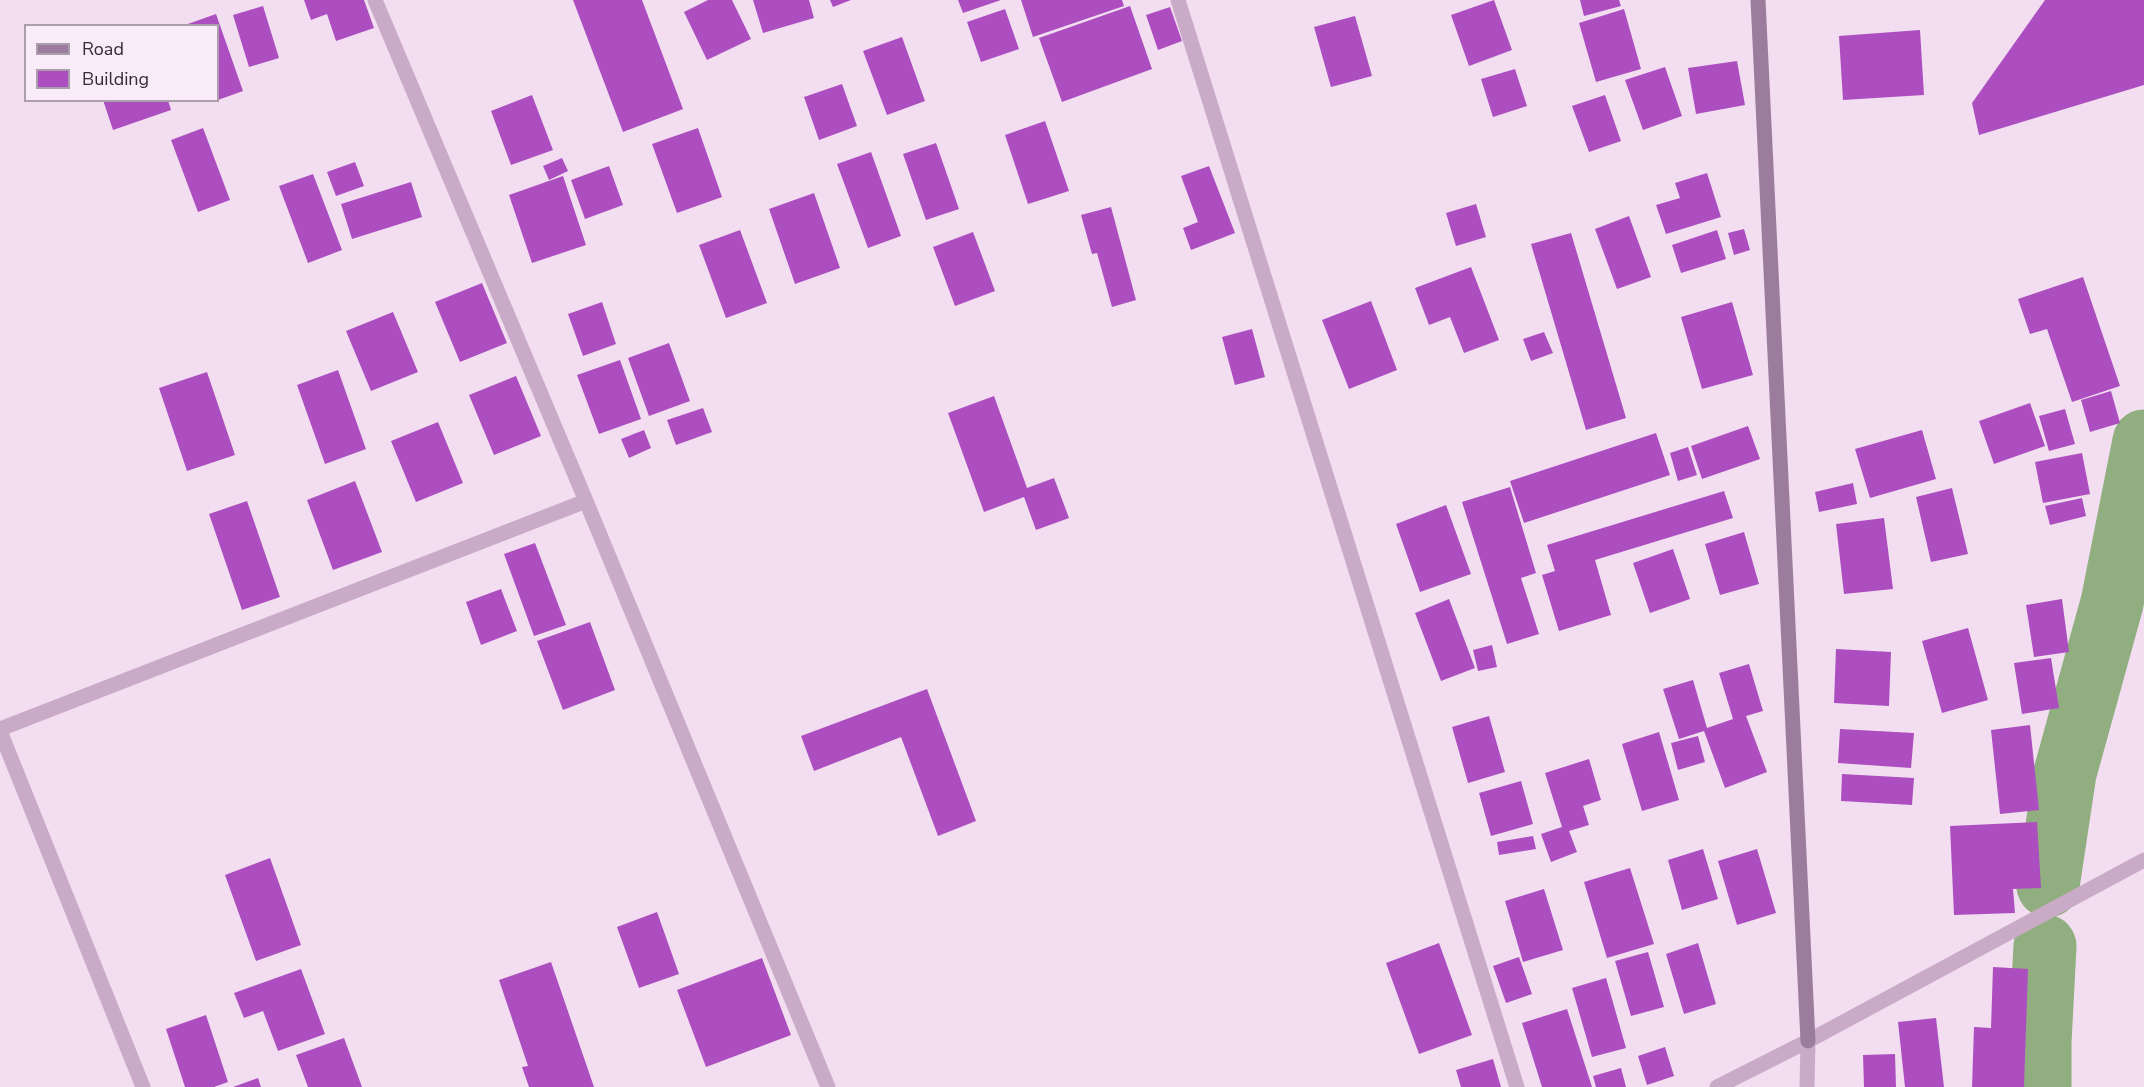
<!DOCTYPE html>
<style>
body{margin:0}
#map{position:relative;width:2144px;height:1087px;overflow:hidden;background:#f2def0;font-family:"Nunito Sans",sans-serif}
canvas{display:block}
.legend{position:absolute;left:24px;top:24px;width:195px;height:78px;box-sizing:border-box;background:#f9ebf8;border:2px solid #ab9eab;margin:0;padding:8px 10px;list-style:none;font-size:18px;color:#362a37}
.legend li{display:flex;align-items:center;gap:12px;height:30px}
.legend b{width:30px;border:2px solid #ab9eab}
</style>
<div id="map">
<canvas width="2144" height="1087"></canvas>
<ul class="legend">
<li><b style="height:8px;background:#9b7c9d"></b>Road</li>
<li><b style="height:16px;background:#ac4ec0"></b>Building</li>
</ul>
</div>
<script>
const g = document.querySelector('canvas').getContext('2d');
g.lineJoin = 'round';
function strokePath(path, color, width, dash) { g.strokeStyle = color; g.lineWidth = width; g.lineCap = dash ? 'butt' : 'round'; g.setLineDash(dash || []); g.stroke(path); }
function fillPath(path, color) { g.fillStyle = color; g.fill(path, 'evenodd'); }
const river = new Path2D(`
 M2048 886 2065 773 2112 603 2144 441
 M2040 1087V1042L2045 946`);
const building = new Path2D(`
 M304 0H364L374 28 336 41 327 14 311 20Z
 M573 0H642L683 109 623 132Z
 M708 0H732L751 39 707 60 684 12Z
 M753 0H809L814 18 763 33Z
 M830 0H851L833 7Z
 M958 0H1001L963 13Z
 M1021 0H1122L1124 6 1033 37Z
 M1494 0 1512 50 1469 66 1451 15Z
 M1580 0H1619L1621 6 1584 16Z
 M2045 0H2144V85L1979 135 1972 103Z
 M263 6 279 58 249 67 233 15Z
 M1130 6 1152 69 1062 102 1039 38Z
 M1170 7 1182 41 1158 50 1146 15Z
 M1005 9 1019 49 981 62 967 22Z
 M1624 9 1641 69 1596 82 1579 23Z
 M216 14 243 91 218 100V26L185 25Z
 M1355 16 1372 76 1331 87 1314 27Z
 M1920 30 1924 95 1843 100 1839 36Z
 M902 37 925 101 887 115 863 51Z
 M1737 61 1745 105 1696 114 1688 68Z
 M1665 67 1682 116 1643 130 1625 80Z
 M1515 69 1527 106 1493 117 1481 79Z
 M842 84 857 126 819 140 804 97Z
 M532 95 553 150 511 165 491 111Z
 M1605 95 1621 141 1589 152 1572 106Z
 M103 100H168L171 110 113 130Z
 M1045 121 1069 191 1028 204 1005 135Z
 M203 128 230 200 198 212 171 140Z
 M698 128 722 197 677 213 652 144Z
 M936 143 959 209 926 220 903 154Z
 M871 152 901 236 868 248 837 164Z
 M562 158 568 171 549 180 543 166Z
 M355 162 364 186 336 196 327 172Z
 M609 166 623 205 585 219 571 180Z
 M1209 166 1235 233 1191 250 1183 228 1198 222 1181 176Z
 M1707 173 1721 217 1666 234 1656 205 1680 198 1675 183Z
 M313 174 342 250 308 263 279 186Z
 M563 176 586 245 532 263 509 195Z
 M411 182 422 217 352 239 341 204Z
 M814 193 840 268 795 284 769 209Z
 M1476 204 1486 237 1456 246 1446 213Z
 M1111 207 1136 300 1112 307 1097 253 1092 254 1081 215Z
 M1629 216 1651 277 1617 289 1595 229Z
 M1744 229 1750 250 1734 255 1728 233Z
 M740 230 767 303 726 318 699 245Z
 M1717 230 1726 259 1681 273 1672 245Z
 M973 232 995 291 955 306 933 247Z
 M1571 233 1626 418 1586 430 1531 244Z
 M1471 267 1499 340 1464 353 1450 317 1429 325 1415 288Z
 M2083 277 2120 386 2072 402 2047 329 2030 334 2018 299Z
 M482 283 507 343 460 362 435 302Z
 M1371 301 1397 370 1349 389 1322 320Z
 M602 302 616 344 583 356 568 314Z
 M1732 302 1753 375 1702 389 1681 317Z
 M393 312 418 372 371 391 346 331Z
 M1252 329 1265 377 1235 385 1222 337Z
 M1544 332 1553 353 1531 361 1523 339Z
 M669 343 690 401 649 416 628 358Z
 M620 360 641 419 599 434 577 375Z
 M338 370 366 449 325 464 297 385Z
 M207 372 235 455 187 471 159 388Z
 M516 376 541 436 494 455 469 395Z
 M2111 391 2120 423 2090 432 2081 400Z
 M994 396 1027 488 1054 478 1069 518 1036 530 1024 497 984 512 948 413Z
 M2030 403 2045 446 1994 464 1979 421Z
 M703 408 712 432 676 445 667 420Z
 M2065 409 2075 444 2049 451 2039 416Z
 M438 422 463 483 416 502 391 441Z
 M1748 426 1760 459 1702 479 1691 446Z
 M644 430 651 448 629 458 621 439Z
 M1922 430 1936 479 1870 498 1855 449Z
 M1656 433 1670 475 1524 523 1510 481Z
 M1688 447 1697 475 1678 481 1670 453Z
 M2082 453 2090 494 2043 503 2035 462Z
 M355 481 382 552 333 570 307 500Z
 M1853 483 1857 504 1819 512 1815 492Z
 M1510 487 1536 573 1521 578 1539 634 1507 644 1462 502Z
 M1952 488 1968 554 1931 562 1916 497Z
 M1724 491 1733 518 1595 560 1611 615 1559 631 1542 575 1555 571 1547 545Z
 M2082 498 2086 516 2050 525 2045 506Z
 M247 501 280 597 242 610 209 514Z
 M1446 505 1471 574 1420 592 1396 524Z
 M1884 518 1893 589 1844 594 1836 524Z
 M1744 532 1759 584 1720 595 1705 544Z
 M535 543 566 625 534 636 504 554Z
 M1673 549 1690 599 1650 613 1633 563Z
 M501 589 517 631 481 645 466 602Z
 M1449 599 1475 668 1441 681 1415 613Z
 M2062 599 2069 652 2034 657 2026 605Z
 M590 622 615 690 563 710 537 641Z
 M1968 628 1988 700 1942 713 1922 641Z
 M1492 645 1497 667 1478 671 1473 650Z
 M1836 649 1891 652 1889 706 1834 703Z
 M2051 658 2059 708 2022 714 2014 663Z
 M1749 664 1763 711 1746 716 1767 772 1725 788 1704 731 1679 739 1663 689 1693 680 1707 728 1733 719 1719 673Z
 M927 689 976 821 938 836 901 737 814 771 801 736Z
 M1489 716 1505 772 1468 783 1452 727Z
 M2030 725 2039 810 2000 814 1991 730Z
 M1840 729 1914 733 1911 768 1838 763Z
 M1659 732 1679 800 1642 811 1622 744Z
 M1698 736 1705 762 1678 770 1671 743Z
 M1589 759 1601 800 1583 806 1589 825 1569 831 1577 852 1551 862 1541 834 1562 827 1545 773Z
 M1842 774 1914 778 1912 805 1841 801Z
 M1521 781 1533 824 1491 836 1479 793Z
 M2037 822 2041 888 2013 889 2015 913 1954 915 1950 826Z
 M1533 836 1536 849 1499 855 1497 842Z
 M1703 849 1718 899 1682 910 1668 860Z
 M1757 849 1776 913 1737 925 1718 861Z
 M270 858 301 945 256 961 225 875Z
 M1630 868 1654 944 1607 958 1584 882Z
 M1544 889 1563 950 1523 962 1505 901Z
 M657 912 679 974 639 988 617 927Z
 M1439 943 1472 1035 1419 1054 1386 963Z
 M1698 943 1716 1004 1684 1014 1666 954Z
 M1648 952 1664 1007 1631 1016 1615 961Z
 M1519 957 1532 994 1506 1003 1493 966Z
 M762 958 791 1035 706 1067 677 990Z
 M551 962 594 1087H529L522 1067 528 1066 499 980Z
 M1993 967 2028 969 2024 1087H1972L1974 1027 1991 1028Z
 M301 969 325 1034 278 1051 263 1011 244 1018 234 993Z
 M1606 978 1626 1048 1592 1057 1572 988Z
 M1567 1009 1592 1087H1542L1522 1023Z
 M206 1015 228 1082 214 1087H185L166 1029Z
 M1936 1018 1944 1087H1905L1898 1022Z
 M344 1038 362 1087H308L296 1055Z
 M1665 1047 1674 1076 1647 1085 1638 1056Z
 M1895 1054 1896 1087H1864L1863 1055Z
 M1493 1059 1501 1087H1461L1456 1070Z
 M1621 1068 1626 1087H1596L1593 1076Z
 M258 1078 261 1087H233Z`);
const street = new Path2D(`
 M375 0 586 501 828 1087
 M1178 0 1517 1087
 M0 729 586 501
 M0 731 143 1087
 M1717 1087 1808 1041 2144 860
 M1807 1087 1808 1041`);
const secondary = new Path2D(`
 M1758 0 1808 1041`);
strokePath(river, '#90ae7f', 63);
fillPath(building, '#ac4ec0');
strokePath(street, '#c9abc8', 15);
strokePath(secondary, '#9b7c9d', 15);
</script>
